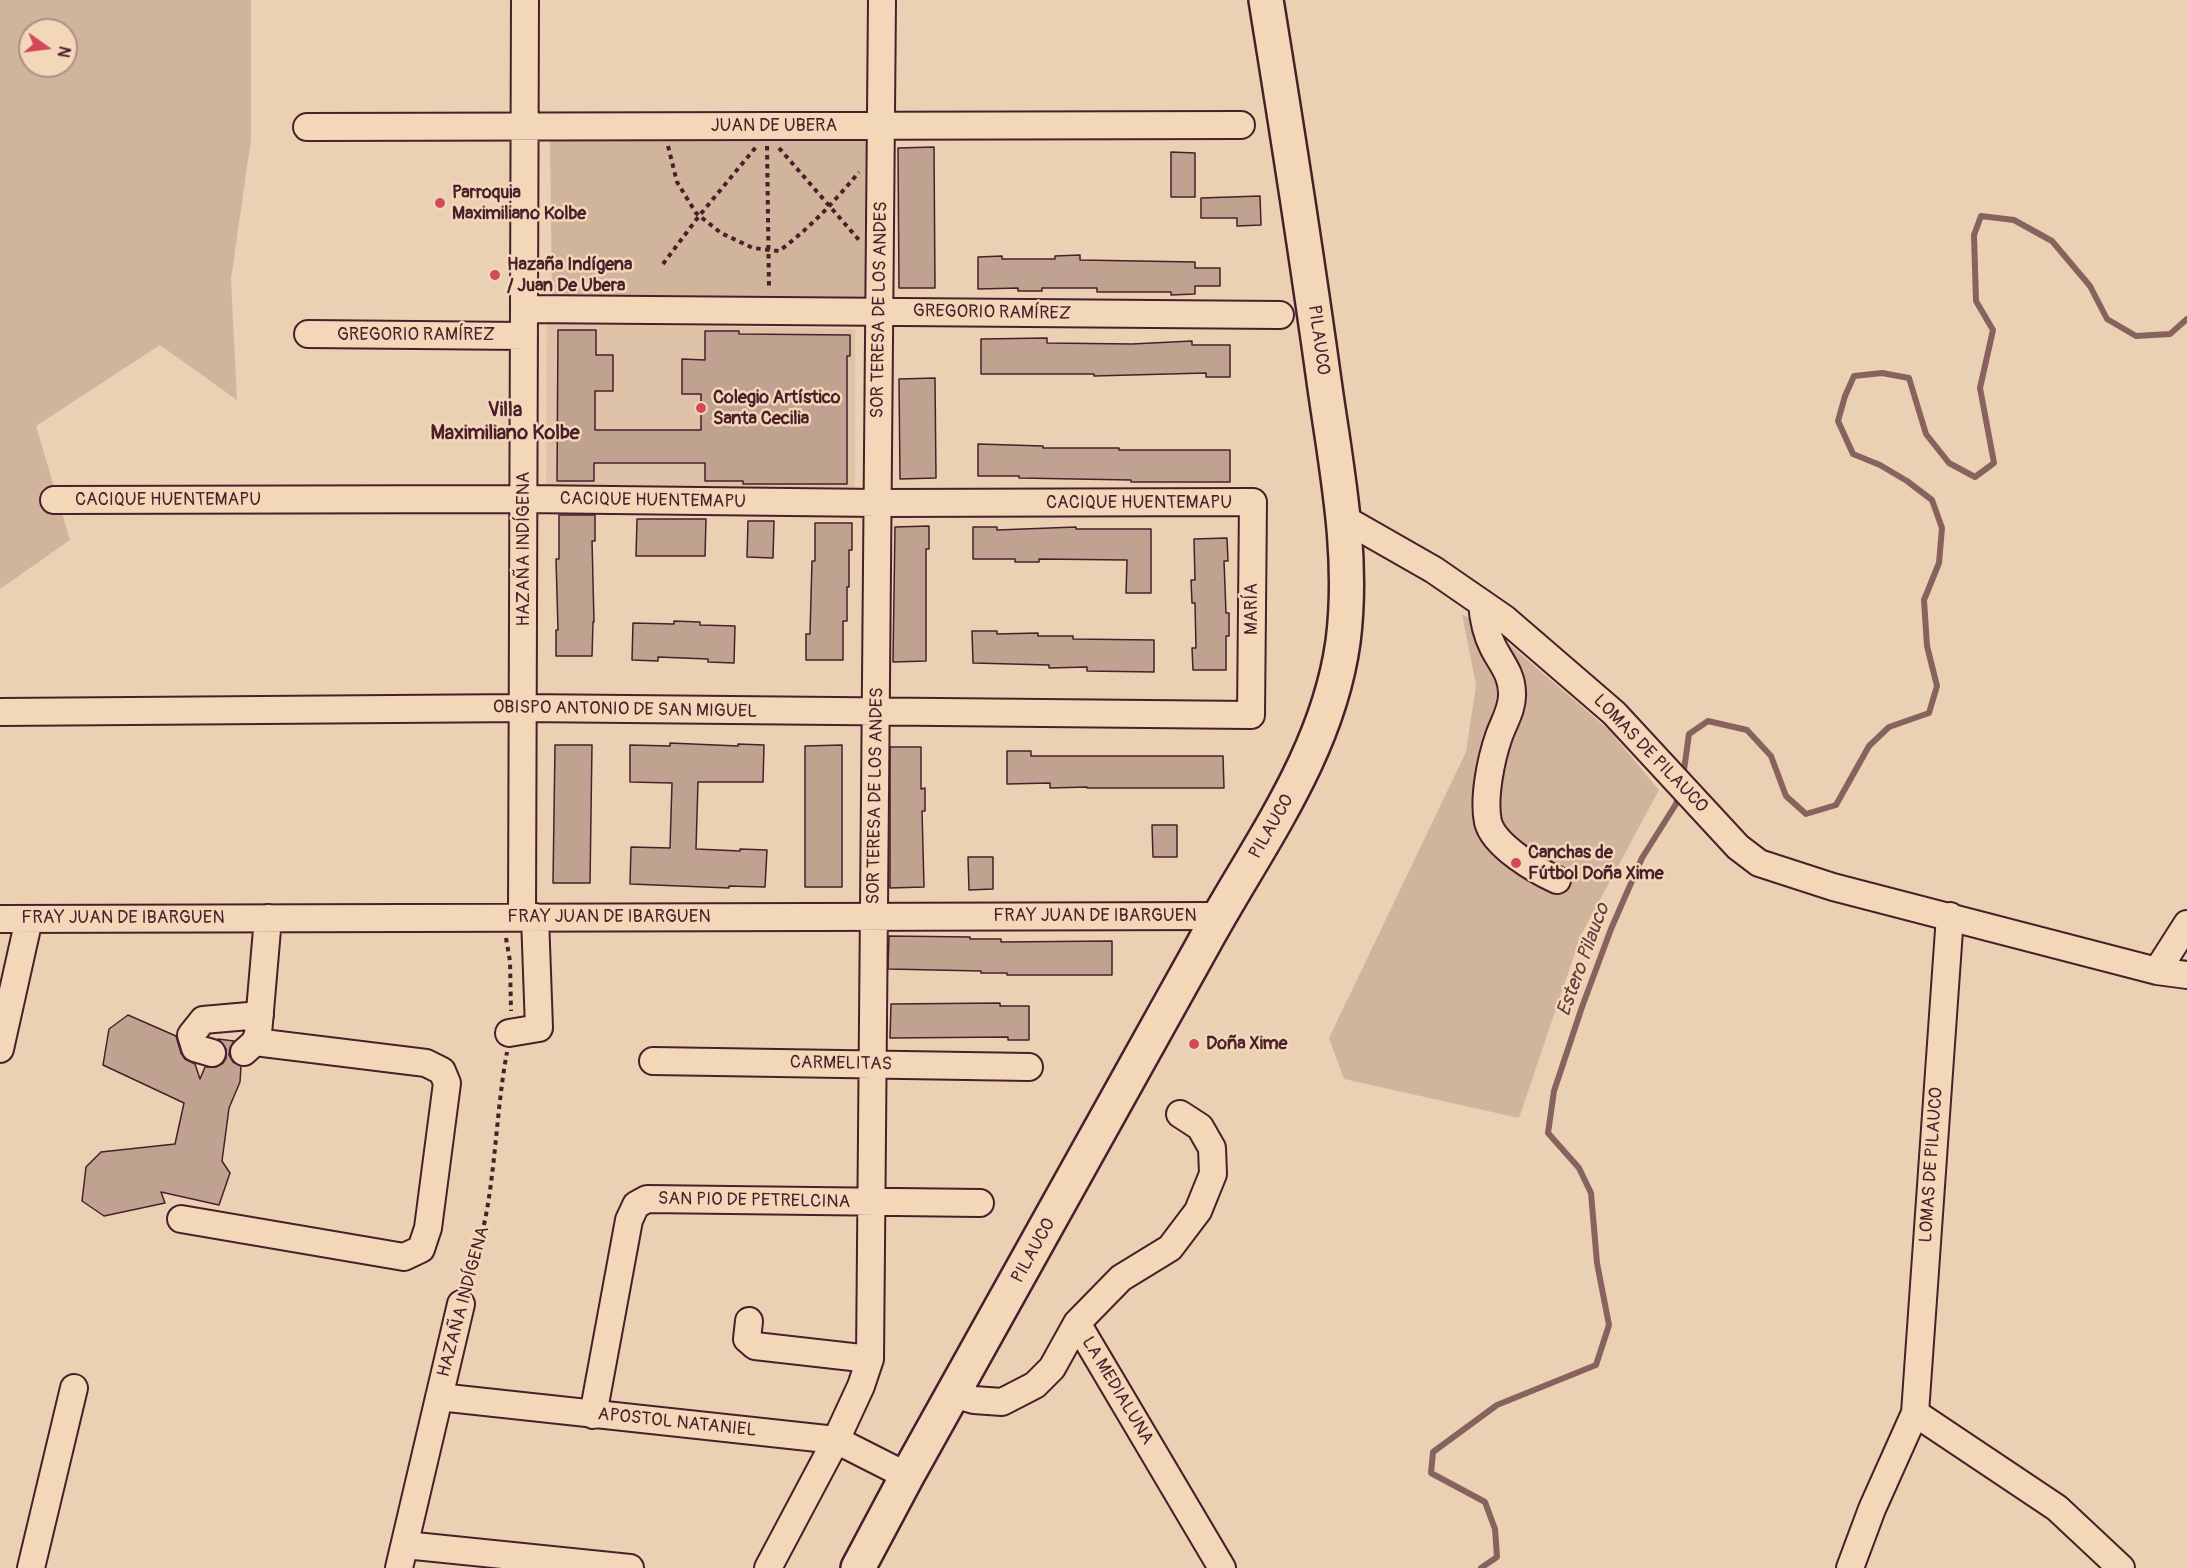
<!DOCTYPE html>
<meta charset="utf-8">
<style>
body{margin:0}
#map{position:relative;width:2187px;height:1568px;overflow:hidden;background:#ebd1b3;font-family:Pangolin,sans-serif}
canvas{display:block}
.north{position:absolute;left:18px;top:18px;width:60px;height:60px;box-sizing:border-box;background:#f2d8b9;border:2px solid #af8e80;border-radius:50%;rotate:104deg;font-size:16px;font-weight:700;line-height:24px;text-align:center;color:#4a1f2b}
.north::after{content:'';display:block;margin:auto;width:21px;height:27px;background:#d1495b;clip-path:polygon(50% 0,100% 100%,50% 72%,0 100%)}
</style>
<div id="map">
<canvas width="2187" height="1568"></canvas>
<div class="north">N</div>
</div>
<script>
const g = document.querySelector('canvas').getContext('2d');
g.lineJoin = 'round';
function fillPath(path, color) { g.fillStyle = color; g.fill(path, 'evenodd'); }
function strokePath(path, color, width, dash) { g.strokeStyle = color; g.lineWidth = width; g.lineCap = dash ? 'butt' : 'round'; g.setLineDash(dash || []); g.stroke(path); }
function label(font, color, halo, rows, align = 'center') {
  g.font = font + ' Pangolin,sans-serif'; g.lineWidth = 5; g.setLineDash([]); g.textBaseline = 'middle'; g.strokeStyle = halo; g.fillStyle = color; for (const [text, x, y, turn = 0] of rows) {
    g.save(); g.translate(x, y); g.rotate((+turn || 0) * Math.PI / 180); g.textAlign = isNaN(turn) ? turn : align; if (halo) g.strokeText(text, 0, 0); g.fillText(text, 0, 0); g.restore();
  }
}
const built = new Path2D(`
 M547 323 855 329V494L546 487Z`);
const green = new Path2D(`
 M0 0H251V139L231 279 237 400 160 345 36 426 70 540 0 589ZM30 30H66V66H30Z
 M550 137H873V306L552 305Z
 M1462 614 1510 645 1609 730 1659 790 1581 935 1519 1118 1344 1079 1329 1038 1466 752 1476 685Z`);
const stream = new Path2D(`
 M1683 777 1689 734 1708 721 1747 730 1771 756 1786 796 1806 814 1836 805 1869 746 1889 727 1929 713 1937 686 1927 646 1924 600 1939 563 1942 528 1932 500 1907 481 1880 465 1853 454 1838 421 1845 396 1854 376 1882 373 1909 378 1926 434 1949 463 1975 477 1994 463 1980 388 1993 330 1976 301 1974 235 1981 216 2014 220 2052 241 2090 286 2107 319 2136 336 2170 334 2187 319
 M1481 1568 1497 1557 1495 1529 1485 1502 1431 1473 1433 1452 1497 1405 1596 1365 1609 1325 1597 1263 1591 1193 1579 1168 1548 1133 1554 1091 1582 1007 1611 929 1642 858 1676 804 1679 793`);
const building = new Path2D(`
 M934 147 935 288H899L898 148Z
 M1171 152 1195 153V197H1171Z
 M1260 196 1261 225 1237 226V218H1201V198Z
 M1080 255V260L1195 262V268H1220V286H1195V294L1171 295V292H1097V288H1042V291H1018V288L978 289V257L1002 256V259H1055V256Z
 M558 330H596V355H613V391H595V430H701V394H682V359L705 360V331H739V334L850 335V356H847V484H743V481H705V463H594V481H557Z
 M1047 338V343L1132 344 1192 341V345H1230V377H1206V373L1094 376V374H981V339Z
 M935 378 936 478 900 479 899 379Z
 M978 444 1043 446V448H1119V450H1230V482H1131V480L1019 478V476H978Z
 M559 515H595V541H592L594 622H593L592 656H556V630H558L556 559H559Z
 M637 519H706L705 556H636Z
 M748 521H774L773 558 747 557Z
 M815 523H852V550H849V587H847V621H843V660H806V634H810L812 561H815Z
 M929 526V549H926V661L893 662 895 527Z
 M973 527H997V530L1076 527V529H1151V593H1126L1127 560 1039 559V562H1015V559H973Z
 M1227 538 1228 561H1224L1226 613H1229V636H1226V670H1193L1192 648H1196L1195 603H1192L1191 580H1195L1194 539Z
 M674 621 700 622V625L735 626 734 663 708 662V659L658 657V661L632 660 633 623 674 624Z
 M972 631H997V634L1038 633V636H1073V639L1154 640V672L1087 671V667L1049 668V665L973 663Z
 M670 743 738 746V744L764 745 763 782H698L696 849 740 851V849L767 850 765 887 729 886V888L630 884 631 847 670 848 672 783 630 782V745L670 746Z
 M555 745H592L590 883H553Z
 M842 745V887H805V746Z
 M890 747H921V789L925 788V811H922L924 887 890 888Z
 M1007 751H1031V756H1223L1224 788H1087V787L1050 788V783L1007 784Z
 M1152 825H1177V857H1153Z
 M968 857H993V889L969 890Z
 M889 936 970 937V939H1001V942L1112 941V975H1007V973H981V971L888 969Z
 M1000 1003V1006H1029V1040H1008V1037L890 1038 891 1004Z
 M128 1015 176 1036 181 1053 185 1059 195 1064 200 1079 205 1067H216L223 1063 226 1058V1049L218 1039 234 1041 230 1048 229 1055 233 1062 241 1066 240 1082 229 1108 222 1161 230 1173 219 1205 161 1192 165 1203 104 1216 82 1201 86 1167 101 1152 175 1144 184 1103 103 1065 109 1029Z`);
const path = new Path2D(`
 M668 146 677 182 696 213 721 233 753 248 779 251C810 228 835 201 859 172
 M767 146 769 289
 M779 148 859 240
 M663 264 699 216 756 147
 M506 938 510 961 511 1011
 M465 1285C469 1261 482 1239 486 1215 496 1161 497 1106 507 1052`);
const minor = new Path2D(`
 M307 127 1241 125
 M524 309 1280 315
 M308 334 524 336
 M1343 518 1434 570 1505 619 1614 713 1738 847 1759 863 1833 887 2157 971 2187 975
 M1482 603C1483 618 1486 633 1493 647 1501 663 1512 674 1512 693 1513 708 1504 722 1499 736 1491 759 1483 798 1488 822 1494 846 1537 871 1557 880
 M0 712 523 708 1251 715 1253 502 878 503 524 499 54 500
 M522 917 525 0
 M0 919 1219 916
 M2157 971 2187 924
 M509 1033 539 1028 535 917
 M0 1049 29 919
 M244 1052 255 1042 258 1034 268 918
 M212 1053 195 1048 191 1035 203 1020 260 1015
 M653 1061 1029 1067
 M181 1219 404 1257 421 1249 428 1228 447 1083 442 1071 426 1063 255 1042
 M749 1321 747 1339 755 1346 870 1359
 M1077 1323 1121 1278 1170 1248 1198 1211 1213 1174 1212 1148 1200 1127 1180 1114
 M953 1394 974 1400 1002 1402 1035 1385 1052 1368 1077 1323 1222 1568
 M439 1397 836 1440 907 1476
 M1915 1413 2057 1508 2121 1568
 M593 1415 629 1220 636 1205 647 1199 980 1203
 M405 1545 630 1568
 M31 1568 74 1388
 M399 1568 461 1304
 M768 1568 836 1440 861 1386 870 1359 882 0
 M1850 1568 1872 1509 1915 1413 1950 916`);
const major = new Path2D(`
 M858 1568 907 1476C1007 1299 1106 1122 1203 945 1257 846 1327 756 1343 642 1354 556 1337 472 1325 388 1307 258 1287 129 1266 0`);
const markers = [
 [440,203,6,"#d1495b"],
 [495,275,6,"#d1495b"],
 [701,408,6,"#d1495b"],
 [1516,863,6,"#d1495b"],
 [1194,1044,6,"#d1495b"]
];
const streetNames = [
 ["JUAN DE UBERA",774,126],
 ["SOR TERESA DE LOS ANDES",880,310,-89],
 ["GREGORIO RAMÍREZ",992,313,1],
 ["GREGORIO RAMÍREZ",416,335],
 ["PILAUCO",1318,340,82],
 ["CACIQUE HUENTEMAPU",168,500],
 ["CACIQUE HUENTEMAPU",653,501,1],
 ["CACIQUE HUENTEMAPU",1139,503],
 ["HAZAÑA INDÍGENA",524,549,-90],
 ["MARÍA",1252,609,-90],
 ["OBISPO ANTONIO DE SAN MIGUEL",625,710,1],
 ["LOMAS DE PILAUCO",1650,754,46],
 ["SOR TERESA DE LOS ANDES",876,796,-89],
 ["PILAUCO",1272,827,-60],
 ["FRAY JUAN DE IBARGUEN",1095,916],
 ["FRAY JUAN DE IBARGUEN",609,917],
 ["FRAY JUAN DE IBARGUEN",123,918],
 ["CARMELITAS",841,1064,1],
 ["LOMAS DE PILAUCO",1932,1165,-86],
 ["SAN PIO DE PETRELCINA",754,1201,1],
 ["PILAUCO",1034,1251,-61],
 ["HAZAÑA INDÍGENA",464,1302,-75],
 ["LA MEDIALUNA",1117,1391,59],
 ["APOSTOL NATANIEL",677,1423,6]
];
const poiNames = [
 ["Parroquia",452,193],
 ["Maximiliano Kolbe",452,214],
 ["Hazaña Indígena",507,265],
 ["/ Juan De Ubera",507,286],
 ["Colegio Artístico",713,398],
 ["Santa Cecilia",713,419],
 ["Canchas de",1528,853],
 ["Fútbol Doña Xime",1528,874],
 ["Doña Xime",1206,1044]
];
const neighbourhoodNames = [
 ["Villa",505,411],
 ["Maximiliano Kolbe",505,434]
];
const waterNames = [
 ["Estero Pilauco",1584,960,-70]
];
fillPath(built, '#dec3a8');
fillPath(green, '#d1b49c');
strokePath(stream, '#87625f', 6);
fillPath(building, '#c0a290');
strokePath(building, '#4a1f2b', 1.5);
strokePath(minor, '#4a1f2b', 30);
strokePath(major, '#4a1f2b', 38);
strokePath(path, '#4a1f2b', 4, [4.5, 4.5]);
strokePath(minor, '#f2d8b9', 26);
strokePath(major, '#f2d8b9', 33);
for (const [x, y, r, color] of markers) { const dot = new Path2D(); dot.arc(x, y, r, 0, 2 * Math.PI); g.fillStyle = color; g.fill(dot); strokePath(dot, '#f2d8b9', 2); }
label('18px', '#4a1f2b', '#f2d8b9', streetNames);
label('bold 18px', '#4a1f2b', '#f2d8b9', poiNames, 'left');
label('bold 20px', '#4a1f2b', '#f2d8b9', neighbourhoodNames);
label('italic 20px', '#643b40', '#f2d8b9', waterNames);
</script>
